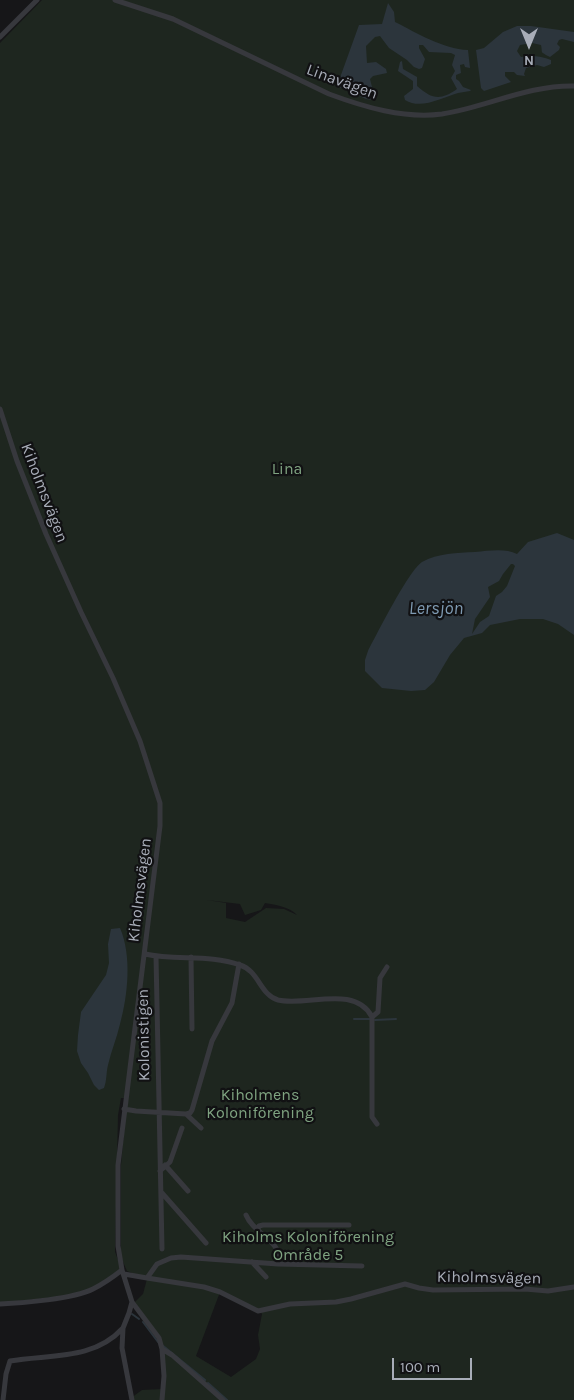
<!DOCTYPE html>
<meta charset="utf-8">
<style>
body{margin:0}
#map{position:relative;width:574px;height:1400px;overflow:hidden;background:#161618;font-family:Karla,sans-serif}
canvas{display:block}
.north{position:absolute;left:504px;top:20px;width:50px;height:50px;-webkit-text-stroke:4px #111113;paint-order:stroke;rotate:180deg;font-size:14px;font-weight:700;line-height:20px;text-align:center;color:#a8adb8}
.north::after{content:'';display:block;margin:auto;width:18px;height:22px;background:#a8adb8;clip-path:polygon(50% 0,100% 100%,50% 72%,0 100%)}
.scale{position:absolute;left:392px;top:1358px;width:80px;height:22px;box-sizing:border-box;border:2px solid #a8adb8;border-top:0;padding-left:6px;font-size:15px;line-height:18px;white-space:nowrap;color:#a8adb8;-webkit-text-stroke:4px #111113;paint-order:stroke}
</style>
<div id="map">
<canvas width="574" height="1400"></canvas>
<div class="north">N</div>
<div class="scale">100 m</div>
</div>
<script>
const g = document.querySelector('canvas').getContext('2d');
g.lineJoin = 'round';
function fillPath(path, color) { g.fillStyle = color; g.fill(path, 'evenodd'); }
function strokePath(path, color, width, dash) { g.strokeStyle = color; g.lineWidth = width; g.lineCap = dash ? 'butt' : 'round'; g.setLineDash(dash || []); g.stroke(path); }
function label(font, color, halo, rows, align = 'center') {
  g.font = font + ' Karla,sans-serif'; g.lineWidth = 4.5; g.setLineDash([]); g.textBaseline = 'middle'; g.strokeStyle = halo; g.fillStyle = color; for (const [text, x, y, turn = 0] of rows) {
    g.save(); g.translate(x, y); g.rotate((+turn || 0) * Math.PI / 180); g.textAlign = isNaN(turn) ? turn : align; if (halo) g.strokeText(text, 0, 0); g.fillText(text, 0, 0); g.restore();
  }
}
const green = new Path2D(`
 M42 0H574V1400H132L131 1398 142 1390 163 1389 160 1342 135 1302 143 1294 147 1279 127 1271 121 1257V1165L127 1098H121L118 1115 115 1252 122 1270 104 1283 76 1295 0 1303V43ZM207 900 240 904 245 915 261 910 265 903C276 905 290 907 297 915L284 909 266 908 245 922 226 918V903ZM220 1292 257 1308 262 1314 258 1335 260 1349 256 1359 231 1377 196 1356Z`);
const water = new Path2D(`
 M388 3 394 12 395 22C417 33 443 49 468 50L470 68 465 67 464 64 460 65 461 73 456 75V79L459 81 463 87 471 90 470 91C466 92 462 92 458 93 441 98 421 110 405 100L404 96 413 89V81L398 71 400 62 402 61 403 69 417 77V86C432 99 440 101 457 89L451 78 455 71 452 65 455 55 451 53 429 52 423 45H419V48L425 59 422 68 419 69 414 67 407 60 389 48 380 36 375 37 366 46 367 63 376 62 386 69 387 73 373 76 370 79 372 87 376 91 374 100 366 99 337 86 359 25 382 24Z
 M517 26H531L574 32V42L562 39 559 40 557 44 560 47 559 50 550 57C539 51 543 54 541 45L532 43 520 45 517 51 521 57C531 55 541 56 551 60V64L544 67 537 65 526 68 524 74 525 76 517 75 514 72H505V76L511 82 484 91 481 88 476 50 484 48 503 32Z
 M557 533 574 540V635L558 624 543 619H520L490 625 482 633 464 638 450 655 434 682 425 690 411 691 382 688 365 671V660L368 651C377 634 409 570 422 562 438 553 457 553 475 552 489 551 505 548 517 554L528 542ZM511 564H513L515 566 507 586 502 592 496 596 489 616 480 622 472 634 475 619 490 597 488 587 499 581 503 574Z
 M120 928C132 956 128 995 120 1024 117 1038 111 1051 108 1065 106 1073 107 1080 104 1088L99 1090 94 1085 88 1073 81 1063 77 1051 78 1035 81 1012 106 975 109 963 108 944 111 929Z`);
const stream = new Path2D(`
 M354 1019H370
 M375 1020 396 1019
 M132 1314 139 1319
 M143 1322 158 1342
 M162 1345 205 1380
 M208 1383 227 1400`);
const street = new Path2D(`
 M115 0 173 19 329 94C364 107 404 119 442 114 487 107 528 85 574 86
 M0 37 37 0
 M0 409 17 461 46 534 81 612 113 678 140 741 160 803V826L118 1165V1246L122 1270 132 1302 129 1313 123 1328 122 1348 132 1400
 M145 954C176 961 209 954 240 965 259 971 260 995 278 1000 306 1007 355 984 372 1017V1117L377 1124
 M156 956 162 1249
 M191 957 192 1029
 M372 1017 378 1012 380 978 387 967
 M124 1109 136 1111 186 1114 201 1128
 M186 1114 190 1113 192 1110 212 1041 232 1003 239 964
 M165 1165 188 1191
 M160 1171 170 1162 182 1128
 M162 1193 206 1243
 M258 1233V1229L259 1226 263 1225H349
 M252 1262 266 1277
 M278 1264 362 1266
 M124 1274 147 1278 157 1264 171 1258 181 1257 278 1264C285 1242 254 1235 246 1215
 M147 1278 204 1287 220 1292 258 1311 290 1304 336 1302 351 1299 405 1284 419 1288 433 1290 525 1289 548 1291 574 1287
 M132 1302 159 1338 162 1349 172 1355 223 1400
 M0 1304C23 1303 73 1299 93 1289 103 1284 113 1277 122 1270
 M3 1400 6 1374 10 1361C49 1354 93 1361 123 1328
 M162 1400 164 1376 162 1349`);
const streetNames = [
 ["Linavägen",342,82,20],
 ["Kiholmsvägen",44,493,69],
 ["Kiholmsvägen",140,890,-83],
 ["Kolonistigen",144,1035,-91],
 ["Kiholmsvägen",489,1278,1]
];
const parkNames = [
 ["Lina",287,469],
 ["Kiholmens",260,1095],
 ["Koloniförening",260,1113],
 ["Kiholms Koloniförening",308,1237],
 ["Område 5",308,1255]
];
const waterNames = [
 ["Lersjön",436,609]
];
fillPath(green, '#1e261f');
fillPath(water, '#2c353c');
strokePath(stream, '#2c353c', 2);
strokePath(street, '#37383d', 5);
label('16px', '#a8adb8', '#111113', streetNames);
label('16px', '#7fa381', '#111113', parkNames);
label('italic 18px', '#7f9bb3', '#111113', waterNames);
</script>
